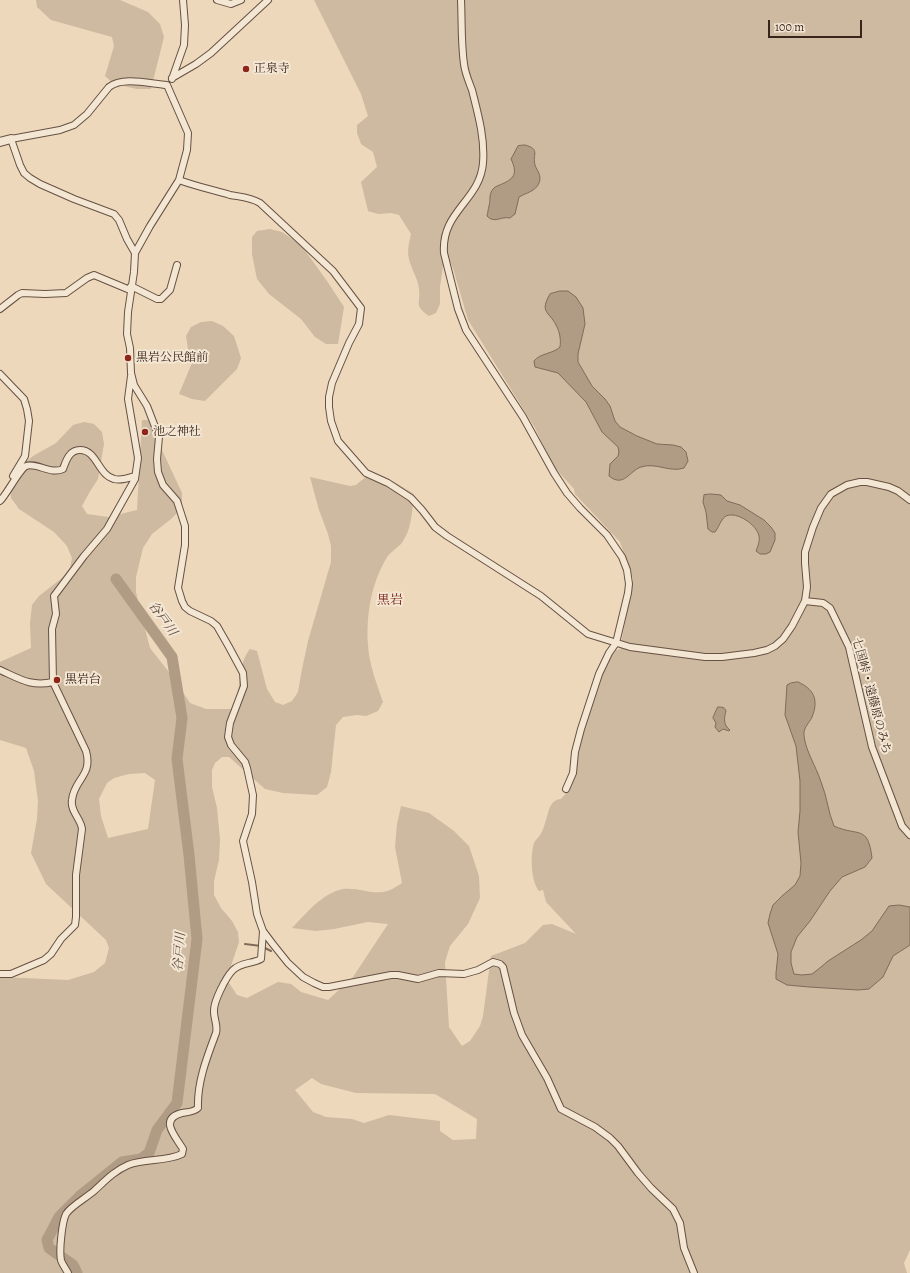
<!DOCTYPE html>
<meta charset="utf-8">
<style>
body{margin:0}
#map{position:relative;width:910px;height:1273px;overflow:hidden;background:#edd8bc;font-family:Alegreya,serif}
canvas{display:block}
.scale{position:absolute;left:768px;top:20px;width:94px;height:18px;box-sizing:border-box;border:2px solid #39241b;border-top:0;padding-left:5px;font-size:12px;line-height:14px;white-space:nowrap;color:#39241b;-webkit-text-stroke:3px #f3e6d3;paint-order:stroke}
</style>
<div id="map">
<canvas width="910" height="1273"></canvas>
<div class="scale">100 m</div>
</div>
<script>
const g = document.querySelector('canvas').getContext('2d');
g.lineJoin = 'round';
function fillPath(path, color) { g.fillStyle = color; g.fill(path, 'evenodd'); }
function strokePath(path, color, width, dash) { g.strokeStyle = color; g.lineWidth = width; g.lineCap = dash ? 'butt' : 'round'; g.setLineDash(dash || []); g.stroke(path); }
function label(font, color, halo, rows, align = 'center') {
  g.font = font + ' Alegreya,"Noto Serif JP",serif'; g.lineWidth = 4; g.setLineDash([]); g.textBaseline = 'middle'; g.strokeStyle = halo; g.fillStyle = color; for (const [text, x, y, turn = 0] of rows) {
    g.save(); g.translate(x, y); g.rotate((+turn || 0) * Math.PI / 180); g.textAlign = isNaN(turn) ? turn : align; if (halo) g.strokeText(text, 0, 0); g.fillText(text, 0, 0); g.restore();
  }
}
const green = new Path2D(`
 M36 0H120L148 12 160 24 164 37 151 89H137L114 84 105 76 114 46 112 37 51 20 37 7Z
 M314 0H910V1250L904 1263 907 1273H0V977L68 980 94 972 105 963 109 948 106 940 46 884 31 853 37 819 38 801 34 771 26 748 0 740V662L31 648 30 623 32 605 39 596 62 578 70 568 72 558 67 546 54 532 19 509 11 498 10 478 18 468 33 456 56 443 73 425 84 422 94 424 102 432 104 444 98 479 89 493 82 506 87 514 108 517 137 510 142 420H148L182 493V508L171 519 152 534 143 548 136 577V592L142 618 150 648 172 676 190 703 206 709H233L237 705C239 688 239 661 250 649L257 651 267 689 275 702 283 705 292 701 298 692 302 669 308 641 331 562V546L328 534 319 510 310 477 350 486 356 485 368 475 382 476 396 483 414 494C412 511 412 530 401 544 396 549 389 553 386 559 371 584 366 616 368 645 369 665 377 684 383 702L378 711 366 716 357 715 343 717 336 725 331 772 327 787 317 795 283 793 265 789 229 757H222L215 763 212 770V787L217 808 220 839 219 860 214 881V895L221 908 232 921 238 932 239 942 229 972V983L237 995 247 998 278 982 291 984 301 992 328 1000 353 977 388 924 368 922 334 929 316 931 292 928C306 914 322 893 343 889 356 887 371 894 383 892 390 891 396 887 402 883L395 847 397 824 401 806 429 813 454 831 469 846 479 876 480 898 468 924 450 946 445 962 449 1027 462 1046 470 1041 480 1026 483 1016 491 956 525 943 543 925 552 924 576 934 546 902 543 890 539 891C531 881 530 856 534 843 536 839 538 838 540 835 542 832 544 827 545 823 549 814 548 800 561 799 580 781 576 757 583 734 589 713 595 692 603 672 606 665 611 658 614 651L620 649 633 579 620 542 575 494 574 489 554 467 535 428 468 320 453 268 448 257 444 259 440 287V304L436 313 429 316C413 305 421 303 419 289 418 278 411 269 409 259 407 251 409 242 411 234L399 215 391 213 378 214 368 211 361 182 377 167 373 152 361 144 357 133V125L368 116 361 94ZM145 773 155 780 148 829 108 838 101 816 99 799 107 783 114 778 129 774ZM312 1078 321 1084 356 1093 435 1094 477 1119 476 1139 453 1140 440 1131V1121L389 1115 364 1123 352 1119 326 1117 313 1112 295 1090Z
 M270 229 282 232 301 245 327 281 344 307 338 344H326L315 337 301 319 269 294 257 279 252 254V237L257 231Z
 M212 321 223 326 234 336 241 358 237 369 205 401 192 399 179 394 194 358 188 349 186 336 191 327 201 322Z`);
const water = new Path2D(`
 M525 145C541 149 532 155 535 165 537 171 542 175 539 183 536 191 526 193 519 197L515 214 510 218C501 216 494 224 487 216 488 212 488 210 489 206 491 200 488 194 494 188 496 186 500 185 502 184 516 178 517 172 511 159L518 146Z
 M560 291H568L576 297 583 308 585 324 578 354V362L592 386 605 399 610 406 615 421 620 427 637 436 657 444 673 445 681 447 686 452 688 461 684 468C670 473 656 462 641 467 629 471 624 488 609 476L610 464 618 456 619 452 618 447 602 432 586 402 558 373 535 367 534 361C540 353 553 354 560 347 561 340 560 332 556 325 549 311 539 313 550 294Z
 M711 494 721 495 727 501 740 505 764 520 771 527 775 533V540L770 552 766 554H760L756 551C758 546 760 541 759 536 757 525 737 511 726 516 721 519 719 527 715 532H712L708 529 706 512 703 502 704 495Z
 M798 682C814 689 819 700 812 717 809 724 803 727 804 736 806 752 816 766 821 782 827 796 828 812 834 826 858 837 868 824 872 858L865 867 842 877 830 891 810 921 797 937 791 952V963L794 974 802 975 812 974 821 967 828 961 861 940 872 931 889 906 899 905 910 907V945L893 956 883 977 869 989 858 990 809 987 787 985 776 979V973L778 954 768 923 770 914 773 905 782 896 795 885 800 876 801 863 798 832 800 811V781L796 746 785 715 787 685 791 683Z
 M718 707C722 707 725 707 726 711 724 718 723 725 730 730L729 731 723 729 719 732 715 727 716 723 713 718Z`);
const stream = new Path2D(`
 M245 944 261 946 271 951`);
const river = new Path2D(`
 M77 1273 73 1265 49 1248 47 1240 59 1217 81 1195 122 1162 141 1159 149 1153 157 1130 177 1103 197 939 189 855 177 759 182 718 172 657 116 579`);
const minor = new Path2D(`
 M217 0 231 4 241 0
 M461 0C462 21 461 43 464 64 465 73 469 82 472 90 478 114 485 138 483 163 480 201 441 211 444 253L458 309 466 330 523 417 554 473 567 493 580 508 607 535 622 557 627 570 629 584 628 593 616 643 609 653 599 674 581 729 575 752 573 773 566 789
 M172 78 196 64 211 53 268 0
 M172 79 184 45 185 25 183 0
 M179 180C195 186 213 190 230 195 241 197 250 197 260 203L333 271 361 308 359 324 349 343 332 383 329 397V407L331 421 338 441 366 473 388 483 411 498 422 510 429 519 435 527 447 536 541 596 588 634 630 647 705 657H722L754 653 767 650 775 646 783 639 792 626 805 601 807 587 805 563V552L813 527 821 508 831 494 847 485 860 482H867L889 487 898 491 910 500
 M135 253 127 239 119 220 114 214 74 199 40 184 30 178 24 173 20 165 11 139 60 130 74 125 87 114 109 87C123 76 151 84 167 85L188 133 187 150 179 180 150 226 135 253 134 272 128 312 127 334 130 348 131 373 134 385 147 406 159 437 157 459 158 472 163 485 177 501 185 526V545L178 588 182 601 185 607 190 611 211 621 217 626 229 647 243 673 244 686 230 723 228 737 231 745 245 762 247 768 253 795 252 814 243 841 252 882 257 914 263 931 272 943 288 963 303 977 314 983 323 987H329L391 975H398L418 979 439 973 464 974 478 970 493 962 500 964 503 967 514 1013 522 1035 547 1078 561 1109 595 1127 610 1138 618 1146 638 1173 651 1188 673 1209 680 1223 684 1248 694 1273
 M131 286 157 299H161L170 290 177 265
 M0 309 18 295 22 293 45 294 66 293 87 278 94 275 130 290
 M0 374 24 399 27 409 29 421 25 456 13 476
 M0 501C7 494 19 470 26 466 36 462 51 475 63 469 66 461 69 450 80 450 97 450 98 475 114 479 121 481 129 478 135 476
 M805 601 823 603 830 608 849 647 872 747 902 826 910 835
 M0 670C20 679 31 687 53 682L86 751C93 776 74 779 72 800 70 811 81 819 82 829L76 875V917L75 925 61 939 51 954 44 960 11 974H0
 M53 682 52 629 56 614 54 596 84 556 107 529 135 479 138 458 128 399 131 376
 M68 1273C66 1269 62 1264 61 1260 59 1251 62 1222 66 1214 71 1206 86 1198 94 1191 105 1181 114 1171 128 1165 145 1158 166 1162 182 1154L183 1149C176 1137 158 1119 182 1113 188 1112 194 1112 198 1108 197 1082 207 1057 216 1033 218 1026 214 1019 214 1012 213 1002 226 977 233 970 241 962 252 964 261 959L263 931`);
const tertiary = new Path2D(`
 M0 142 11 139`);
const markers = [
 [246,69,4,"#8f2418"],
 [128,358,4,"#8f2418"],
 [145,432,4,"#8f2418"],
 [57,680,4,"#8f2418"]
];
const poiNames = [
 ["正泉寺",254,69],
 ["黒岩公民館前",136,358],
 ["池之神社",153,432],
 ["黒岩台",65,680]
];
const streetNames = [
 ["七国峠・遠藤原のみち",871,696,75]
];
const neighbourhoodNames = [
 ["黒岩",390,601]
];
const waterNames = [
 ["谷戸川",162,619,54],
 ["谷戸川",180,952,-86]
];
fillPath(green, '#ceb9a1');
fillPath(water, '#b09b85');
strokePath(water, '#806b5b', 1);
strokePath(stream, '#806b5b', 2);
strokePath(river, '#b09b85', 11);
strokePath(minor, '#665143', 8);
strokePath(tertiary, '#665143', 10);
strokePath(minor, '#f3e6d3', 6);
strokePath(tertiary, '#f3e6d3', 8);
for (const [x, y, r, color] of markers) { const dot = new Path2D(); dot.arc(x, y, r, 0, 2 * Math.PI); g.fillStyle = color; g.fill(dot); strokePath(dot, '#f3e6d3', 1.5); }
label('12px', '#39241b', '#f3e6d3', poiNames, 'left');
label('12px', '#39241b', '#f3e6d3', streetNames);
label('13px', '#7a1f14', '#f3e6d3', neighbourhoodNames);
label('italic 13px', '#5d483b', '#f3e6d3', waterNames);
</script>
